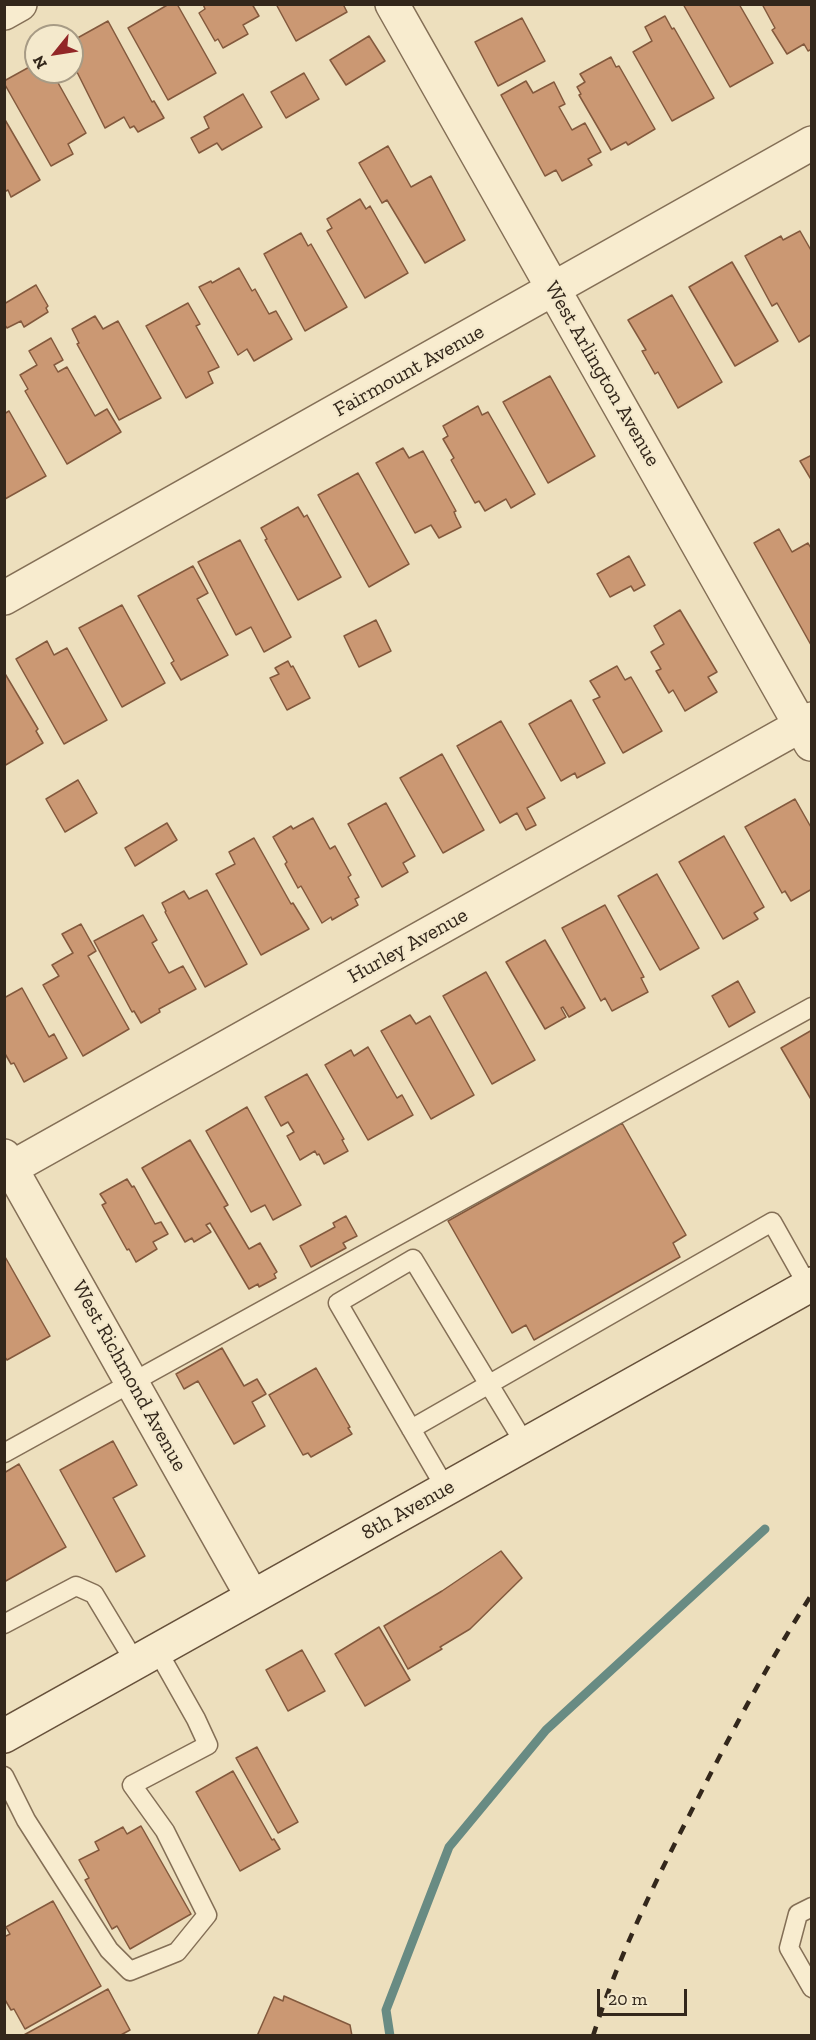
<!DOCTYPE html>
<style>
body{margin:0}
#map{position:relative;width:816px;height:2040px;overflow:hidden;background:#eddfbd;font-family:"Zilla Slab",serif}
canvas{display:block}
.frame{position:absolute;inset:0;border:6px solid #33271b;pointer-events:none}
.north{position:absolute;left:24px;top:24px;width:60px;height:60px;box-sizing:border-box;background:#f4e9cc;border:2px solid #a79b85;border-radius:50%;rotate:240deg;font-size:16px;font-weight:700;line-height:24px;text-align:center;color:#33271b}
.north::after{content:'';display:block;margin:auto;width:21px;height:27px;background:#922727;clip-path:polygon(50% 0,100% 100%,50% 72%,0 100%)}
.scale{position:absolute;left:597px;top:1989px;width:90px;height:27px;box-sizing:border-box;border:3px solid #33271b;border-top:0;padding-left:8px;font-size:18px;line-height:21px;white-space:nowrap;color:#33271b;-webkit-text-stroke:4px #f4e9cc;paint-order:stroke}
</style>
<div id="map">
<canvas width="816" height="2040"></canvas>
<div class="frame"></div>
<div class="north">N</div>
<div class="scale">20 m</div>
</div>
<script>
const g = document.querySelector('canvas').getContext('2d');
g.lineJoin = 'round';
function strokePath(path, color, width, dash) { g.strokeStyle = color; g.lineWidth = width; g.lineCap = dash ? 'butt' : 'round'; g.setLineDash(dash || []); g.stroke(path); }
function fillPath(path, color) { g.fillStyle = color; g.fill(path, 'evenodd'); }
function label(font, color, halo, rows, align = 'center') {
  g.font = font + ' "Zilla Slab",serif'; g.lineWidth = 4.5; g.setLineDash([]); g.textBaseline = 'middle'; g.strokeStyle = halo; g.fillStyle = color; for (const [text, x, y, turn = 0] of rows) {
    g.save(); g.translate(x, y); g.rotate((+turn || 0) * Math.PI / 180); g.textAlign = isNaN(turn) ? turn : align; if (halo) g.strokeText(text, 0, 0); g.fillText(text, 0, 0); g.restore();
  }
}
const stream = new Path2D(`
 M390 2036 386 2010 449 1847 546 1730 765 1529`);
const building = new Path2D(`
 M169 4H177L216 73 168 100 128 28Z
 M203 4H252L259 16 243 25 248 34 223 48 218 39 215 41 199 13 205 9Z
 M276 4H343L347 12 296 41Z
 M683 4H739L773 63 730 87Z
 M762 4H812V49L808 51 804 44 787 54 772 30 775 28Z
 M665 16 672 29 674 28 714 98 672 121 633 52 652 41 645 27Z
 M522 18 545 61 498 86 475 42Z
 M108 21 152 102 154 101 164 118 138 132 134 126 130 128 124 117 105 128 72 62V41Z
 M369 36 385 61 346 85 330 60Z
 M611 57 616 67 619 66 655 129 628 145 626 142 611 150 579 95 581 94 577 87 585 82 580 74Z
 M33 65 38 73 52 72 86 133 68 144 73 154 51 166 4 83V81Z
 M304 73 319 99 286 118 271 92Z
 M526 81 533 93 554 82 565 104 559 107 572 130 585 123 601 152 588 159 592 165 562 181 556 170 545 176 501 95Z
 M243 94 262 127 222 150 217 143 199 153 191 138 209 128 204 117Z
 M4 118 40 180 11 197 8 190 4 192Z
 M388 146 411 187 431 176 465 240 425 263 387 200 382 203 359 163Z
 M360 199 366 209 370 206 408 273 365 298 327 231 332 228 327 219Z
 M800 231 812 252V334L799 342 777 303 772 306 745 256 781 236 783 240Z
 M301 233 308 246 311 244 347 307 305 331 264 254Z
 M732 262 778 341 735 366 689 287Z
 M239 268 252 291 255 289 269 314 276 311 292 339 254 361 247 349 238 355 199 287 211 281 212 283Z
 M36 285 48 306 46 308 48 312 24 327 21 321 7 328 4 324V304Z
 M672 295 722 382 678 408 658 372 655 374 642 351 646 350 628 320Z
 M188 303 200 324 196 326 219 367 208 372 213 383 186 398 146 326Z
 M95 316 103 329 118 321 161 398 119 420 77 344 79 343 72 329Z
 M51 338 63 360 54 365 58 372 67 367 95 416 107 409 121 432 67 464 25 391 28 389 20 375 37 365 29 351Z
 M550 376 595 456 548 483 503 402Z
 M478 406 482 415 488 412 535 494 511 508 506 499 485 511 479 501 475 503 451 460 454 458 443 439 448 436 443 426Z
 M9 411 46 476 5 499 4 414Z
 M403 448 409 458 423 451 456 511 454 512 456 517 461 527 439 538 431 525 415 533 376 463Z
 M812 455V481L800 461Z
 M358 473 409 564 369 587 318 495Z
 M298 507 304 517 307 515 341 577 298 600 265 540 267 539 261 528Z
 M779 529 792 552 808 543 812 550 811 645 754 543Z
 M240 540 291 637 264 652 251 627 236 635 198 562Z
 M629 556 645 585 634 591 631 586 610 597 597 574Z
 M193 566 208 593 197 599 228 655 181 680 171 663 174 661 138 596Z
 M122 605 165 683 122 707 79 628Z
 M680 610 717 672 708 677 717 692 685 711 673 690 669 693 656 671 661 669 651 652 664 644 654 626Z
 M376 620 391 651 359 667 344 636Z
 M47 641 54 655 67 648 107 720 64 744 16 659Z
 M288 661 291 667 293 666 310 698 287 710 270 678 279 674 275 668Z
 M617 666 625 680 631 677 662 731 623 753 593 700 600 697 590 681Z
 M4 672 38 729 36 731 43 743 4 766Z
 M571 700 605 763 577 778 575 773 561 781 529 724Z
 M501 721 545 798 527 808 536 825 526 830 517 813 500 823 457 746Z
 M442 754 484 830 443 853 400 778Z
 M78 780 97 813 65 832 46 799Z
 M795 799 812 829V889L791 901 785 891 782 893 745 827Z
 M386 803 415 856 403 863 408 872 382 887 348 824Z
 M313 818 330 849 335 846 351 875 348 877 359 897 355 899 358 905 332 920 331 917 322 923 301 886 298 888 285 864 287 862 273 837 291 826 293 829Z
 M167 823 177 840 135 866 125 848Z
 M724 836 764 907 754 913 758 919 723 939 679 862Z
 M254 838 291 904 293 903 309 929 261 955 216 874 235 864 229 852Z
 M657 874 699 948 660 970 618 896Z
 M207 890 247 964 205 987 165 912 166 911 162 903 184 891 189 899Z
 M605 905 644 977 641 978 648 992 612 1011 605 998 601 1001 562 928Z
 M143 915 157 940 152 943 169 973 183 966 196 989 159 1009 160 1012 141 1023 134 1011 132 1012 94 941Z
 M81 924 96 951 88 956 129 1029 83 1056 43 985 59 976 52 965 73 953 62 934Z
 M545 940 585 1008 569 1017 563 1007 561 1008 566 1017 545 1029 506 962Z
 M486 972 535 1060 492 1084 443 996Z
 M738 981 755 1012 729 1027 712 996Z
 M22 988 49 1037 54 1034 67 1058 24 1082 14 1063 11 1064 4 1052V998Z
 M410 1015 416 1024 430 1016 474 1095 431 1119 381 1031Z
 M812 1030V1101L781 1048Z
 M368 1047 397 1098 402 1095 413 1115 368 1140 325 1065 351 1050 354 1056Z
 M307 1074 344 1139 342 1140 348 1151 324 1164 319 1154 317 1155 315 1151 300 1160 287 1136 294 1132 288 1122 281 1126 265 1097Z
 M247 1107 301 1205 273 1220 265 1205 251 1212 206 1131Z
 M622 1123 686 1235 673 1243 680 1257 534 1340 526 1325 512 1333 448 1221Z
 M190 1140 228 1205 224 1207 249 1249 260 1243 277 1272 274 1274 276 1278 259 1287 258 1284 249 1289 210 1223 206 1225 211 1232 194 1242 192 1238 185 1242 142 1168Z
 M127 1179 132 1187 134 1186 155 1224 161 1222 168 1234 153 1242 157 1249 136 1262 129 1249 127 1250 102 1205 106 1203 100 1194Z
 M346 1216 357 1236 343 1243 346 1248 311 1267 300 1246 335 1227 333 1223Z
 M4 1255 50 1336 7 1360 4 1356Z
 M222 1348 244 1386 257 1379 266 1394 252 1402 265 1426 234 1444 198 1381 184 1389 176 1374Z
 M316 1368 350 1427 348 1428 352 1434 311 1457 308 1453 303 1455 269 1395Z
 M113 1441 137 1485 113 1498 145 1556 116 1572 60 1470Z
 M19 1464 66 1547 4 1582V1473Z
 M501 1551 522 1578 470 1629 440 1647 442 1649 408 1669 384 1626 442 1591Z
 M379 1627 410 1680 365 1706 335 1654Z
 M302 1650 325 1691 288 1711 266 1670Z
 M257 1747 298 1822 278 1833 236 1758Z
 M233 1771 272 1840 274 1839 280 1849 240 1871 196 1792Z
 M141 1826 191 1914 130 1949 117 1926 112 1929 85 1880 89 1878 79 1860 99 1850 95 1842 123 1827 127 1834Z
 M53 1901 101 1986 25 2029 14 2009 11 2010 4 1998V1937L10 1934 6 1927Z
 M108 1989 130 2030 119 2036H22Z
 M284 1996 350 2025 352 2036H257L274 1997 283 2001Z`);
const lane = new Path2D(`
 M411 1429 772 1222 808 1286
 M4 1453 812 1007
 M446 1489 338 1303 413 1259 525 1444
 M4 1624 76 1586 94 1594 135 1662
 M4 1776 26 1820 109 1950 130 1971 177 1952 207 1915 165 1831 132 1785 208 1745 196 1719 157 1650
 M812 1907 798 1914 789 1948 812 1988`);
const street = new Path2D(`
 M392 4 811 744
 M4 13 20 4
 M4 598 812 143
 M4 1156 252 1596
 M4 1172 812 719`);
const secondary = new Path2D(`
 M4 1736 812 1284`);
const rail = new Path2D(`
 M593 2036C619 1954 657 1878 696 1802 732 1732 769 1661 812 1594`);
const streetNames = [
 ["Fairmount Avenue",409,371,-29],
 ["West Arlington Avenue",602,374,60],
 ["Hurley Avenue",408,946,-29],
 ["West Richmond Avenue",129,1376,61],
 ["8th Avenue",408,1510,-29]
];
strokePath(stream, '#688b83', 9);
fillPath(building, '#cb9873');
strokePath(building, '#83593d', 1.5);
strokePath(lane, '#846f56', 21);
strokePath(street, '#846f56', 36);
strokePath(secondary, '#66503a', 36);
strokePath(lane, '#f8eccf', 18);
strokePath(street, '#f8eccf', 33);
strokePath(secondary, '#f8eccf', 33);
strokePath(rail, '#33271b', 4.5, [10, 10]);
label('21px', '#33271b', '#f4e9cc', streetNames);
</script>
